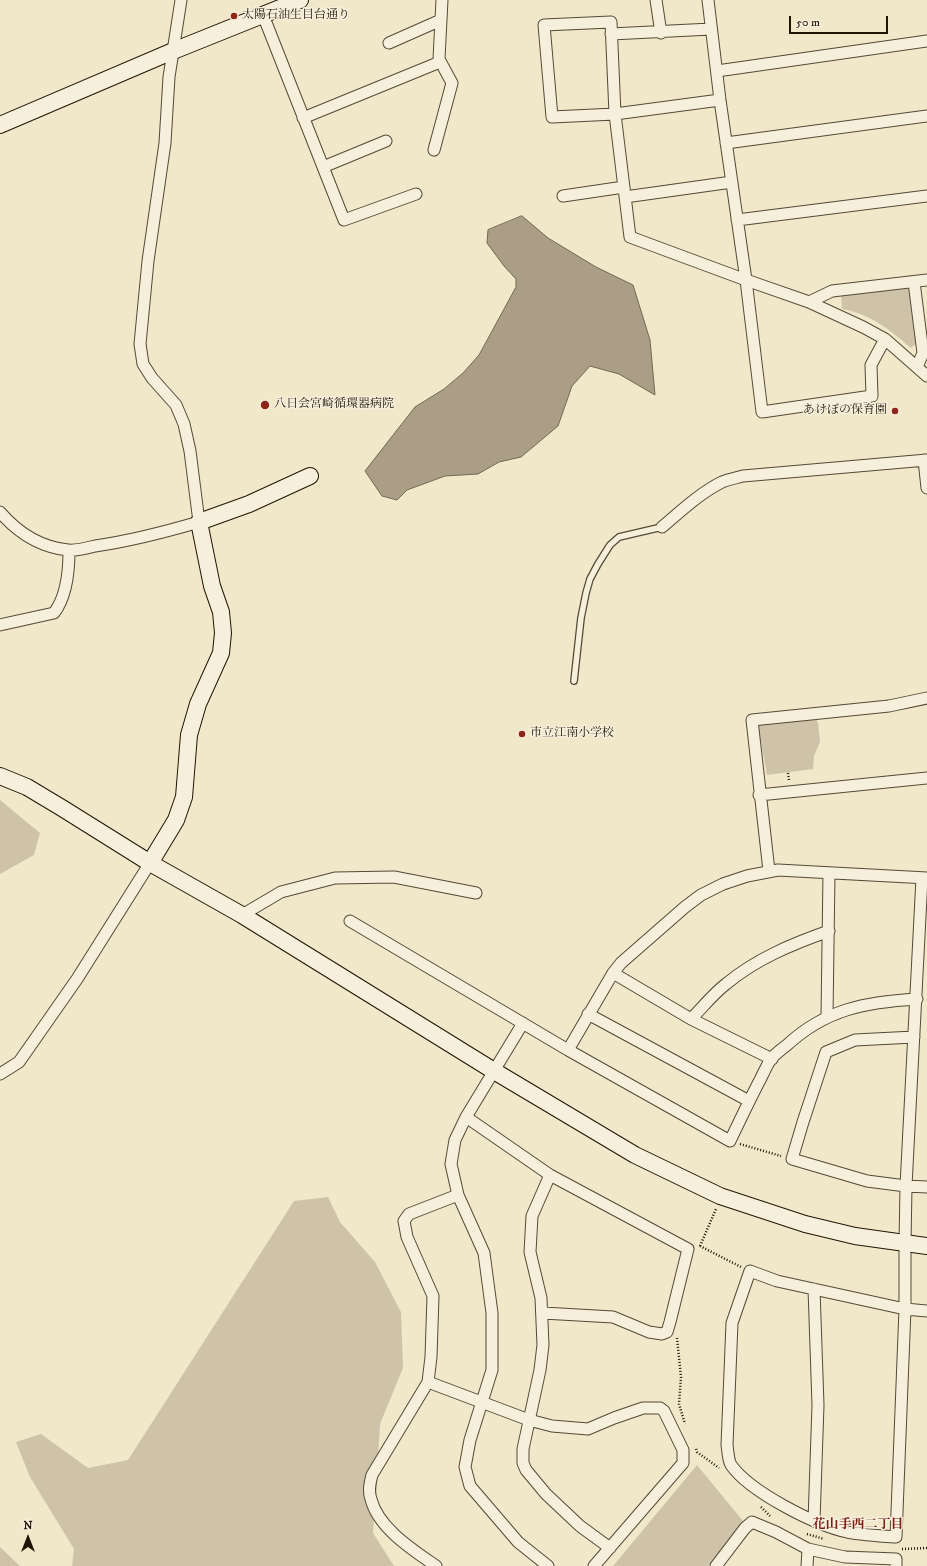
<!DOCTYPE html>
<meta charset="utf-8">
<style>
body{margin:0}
#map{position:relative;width:927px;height:1566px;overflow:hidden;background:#f1e7c9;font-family:"IM FELL DW Pica",serif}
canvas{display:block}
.north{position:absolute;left:8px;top:1518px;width:40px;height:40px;-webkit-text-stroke:3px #f6efdc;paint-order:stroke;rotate:0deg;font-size:11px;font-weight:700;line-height:16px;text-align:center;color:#211404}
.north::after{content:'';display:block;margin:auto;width:14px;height:18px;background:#211404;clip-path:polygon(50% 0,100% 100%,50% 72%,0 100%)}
.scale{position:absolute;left:789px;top:16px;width:99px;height:18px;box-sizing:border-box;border:2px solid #211404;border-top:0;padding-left:5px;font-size:12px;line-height:14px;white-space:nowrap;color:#211404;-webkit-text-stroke:3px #f6efdc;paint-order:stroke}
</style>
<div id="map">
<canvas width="927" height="1566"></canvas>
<div class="north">N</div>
<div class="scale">50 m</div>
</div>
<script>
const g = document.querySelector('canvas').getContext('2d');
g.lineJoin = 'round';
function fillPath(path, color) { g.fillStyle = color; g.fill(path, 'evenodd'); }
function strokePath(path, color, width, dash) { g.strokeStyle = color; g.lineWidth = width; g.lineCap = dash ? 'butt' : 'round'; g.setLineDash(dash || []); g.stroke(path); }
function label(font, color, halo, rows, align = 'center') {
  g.font = font + ' "IM FELL DW Pica","Noto Serif JP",serif'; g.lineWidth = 3; g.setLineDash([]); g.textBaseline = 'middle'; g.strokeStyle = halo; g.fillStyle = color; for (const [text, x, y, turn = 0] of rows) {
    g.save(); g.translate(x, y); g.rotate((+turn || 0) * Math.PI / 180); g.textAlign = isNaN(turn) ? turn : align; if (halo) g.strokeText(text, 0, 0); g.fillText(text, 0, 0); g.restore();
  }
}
const green = new Path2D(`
 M909 287 918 342 911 348C890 330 871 314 842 309L841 295Z
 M816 719 818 722 820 742 814 756 813 769 767 775 758 725Z
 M0 800 40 833 34 855 0 874Z
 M328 1197 340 1222 375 1262 401 1312 403 1368 380 1424 373 1533 394 1566H72L74 1549 30 1477 16 1442 41 1434 88 1468 128 1460 294 1201Z
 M697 1465 743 1521 708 1566H613Z
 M0 1547 20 1566H0Z`);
const water = new Path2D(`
 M522 216 548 238 596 267 633 285 650 340 655 395 619 374 590 366 572 386 558 426 521 457 499 462 478 474 445 476 407 490 397 500 382 496 365 471 415 407 444 389 463 373 479 355 516 287V279L504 266 487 243 488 230Z`);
const path = new Path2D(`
 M788 773 789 780
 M740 1144 781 1156
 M700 1246 716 1209
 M700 1246 741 1267
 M677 1338 681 1377 679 1404 685 1424
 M696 1449 697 1452 719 1468
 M761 1507 770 1516
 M807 1534 824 1539
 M902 1549 927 1548`);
const lane = new Path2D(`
 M574 681 581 618 586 593 590 579 598 564 610 545 619 537 662 527`);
const street = new Path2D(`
 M656 0 661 33
 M708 0 720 100 746 280 762 412 872 396 871 365 885 339
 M263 15 344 220 416 194
 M611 34 711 29
 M389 43 441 20
 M717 71 927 41
 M720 100 615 114 552 117 544 25 611 22 615 114 630 237 746 280 809 302 863 327 885 339 927 376
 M303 118 440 62
 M726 143 927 116
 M434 150 452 83 439 59 442 0
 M323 167 386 141
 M563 196 624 187
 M625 197 732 182
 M737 220 927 196
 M914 282 923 353 917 367
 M809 302 832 291 927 280
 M924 460 927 488
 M0 512C18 533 40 547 68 550 76 551 87 548 95 546 130 541 165 532 199 522L190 451 184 424 176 405 152 378 143 364 140 344 148 261 165 143 169 77 181 0
 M662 527C681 511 700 493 722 482 729 479 736 478 743 476L927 460
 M0 625 54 613C67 596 69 571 69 551
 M759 795 927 778
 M769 871 752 720 889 706 927 698
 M922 878 906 1186 905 1244V1309L896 1537C880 1536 863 1535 847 1532 815 1525 750 1492 731 1465 728 1460 728 1451 727 1445L732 1323 750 1271 777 1281 905 1309 927 1311
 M242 915 281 892 335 878 394 877 476 893
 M350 921 568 1050 730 1141C740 1120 750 1099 761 1078 764 1072 767 1065 771 1059 775 1054 782 1049 787 1045 826 1009 866 1002 917 999
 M613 973 691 1019 772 1059
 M588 1014 749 1101
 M827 1016 829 873
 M691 1019C703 1007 713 994 726 984 756 959 792 944 829 931
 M523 1023 466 1117 455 1140 451 1164 458 1195 484 1253 492 1313V1370L470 1440 465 1467 470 1486 518 1542 548 1566
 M914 1037 855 1040 826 1052 803 1122 792 1159 867 1181 906 1186 927 1187
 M568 1050 613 973 621 963 685 907 701 895 723 884 747 876 778 870 927 878
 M0 1074 19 1062 77 979 150 863
 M466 1117 550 1175 688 1249 670 1322 667 1332 662 1334 649 1332 613 1317 543 1313
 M550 1175 532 1216 530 1252 541 1298 543 1345 540 1370 523 1449V1463L526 1470 546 1494 580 1526 610 1548
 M428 1382 529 1420 552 1426 588 1429 614 1418 643 1408H660L664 1411 683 1450V1463L594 1566
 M814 1521 818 1405 814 1289
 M436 1566C413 1550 378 1528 371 1499 368 1491 370 1483 372 1475L428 1382 431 1357 433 1296 407 1237 404 1221 409 1214 458 1195
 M716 1566 745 1528 752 1522 776 1532 808 1549 845 1557 896 1559V1566
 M807 1566 808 1549`);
const secondary = new Path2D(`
 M0 125 173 51 300 0
 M0 776 27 787 62 808 150 863 242 915 494 1071 635 1155 720 1196 805 1224 855 1236 927 1246
 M150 863 176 820 184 797 189 735 198 704 221 653 223 633 221 612 212 586 199 522 249 504 310 476`);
const markers = [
 [234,16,4,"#8f2418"],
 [265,405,5,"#8f2418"],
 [895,411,4,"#8f2418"],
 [522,734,4,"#8f2418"]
];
const poiNames = [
 ["太陽石油生目台通り",242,16],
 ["八日会宮崎循環器病院",274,405],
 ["あけぼの保育園",887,411,"right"],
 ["市立江南小学校",530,734]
];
const neighbourhoodNames = [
 ["花山手西二丁目",858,1525]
];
fillPath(green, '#cec3a8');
fillPath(water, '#aa9f86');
strokePath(water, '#736752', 1);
strokePath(lane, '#554935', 8);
strokePath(street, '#554935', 13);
strokePath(secondary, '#211404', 18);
strokePath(path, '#211404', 2.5, [1, 2]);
strokePath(lane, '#f6efdc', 5.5);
strokePath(street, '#f6efdc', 11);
strokePath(secondary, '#f6efdc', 16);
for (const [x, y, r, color] of markers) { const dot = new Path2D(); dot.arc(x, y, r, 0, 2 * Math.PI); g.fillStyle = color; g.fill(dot); strokePath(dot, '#f6efdc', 1.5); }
label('12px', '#211404', '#f6efdc', poiNames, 'left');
label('bold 13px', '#7a1f14', '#f6efdc', neighbourhoodNames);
</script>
